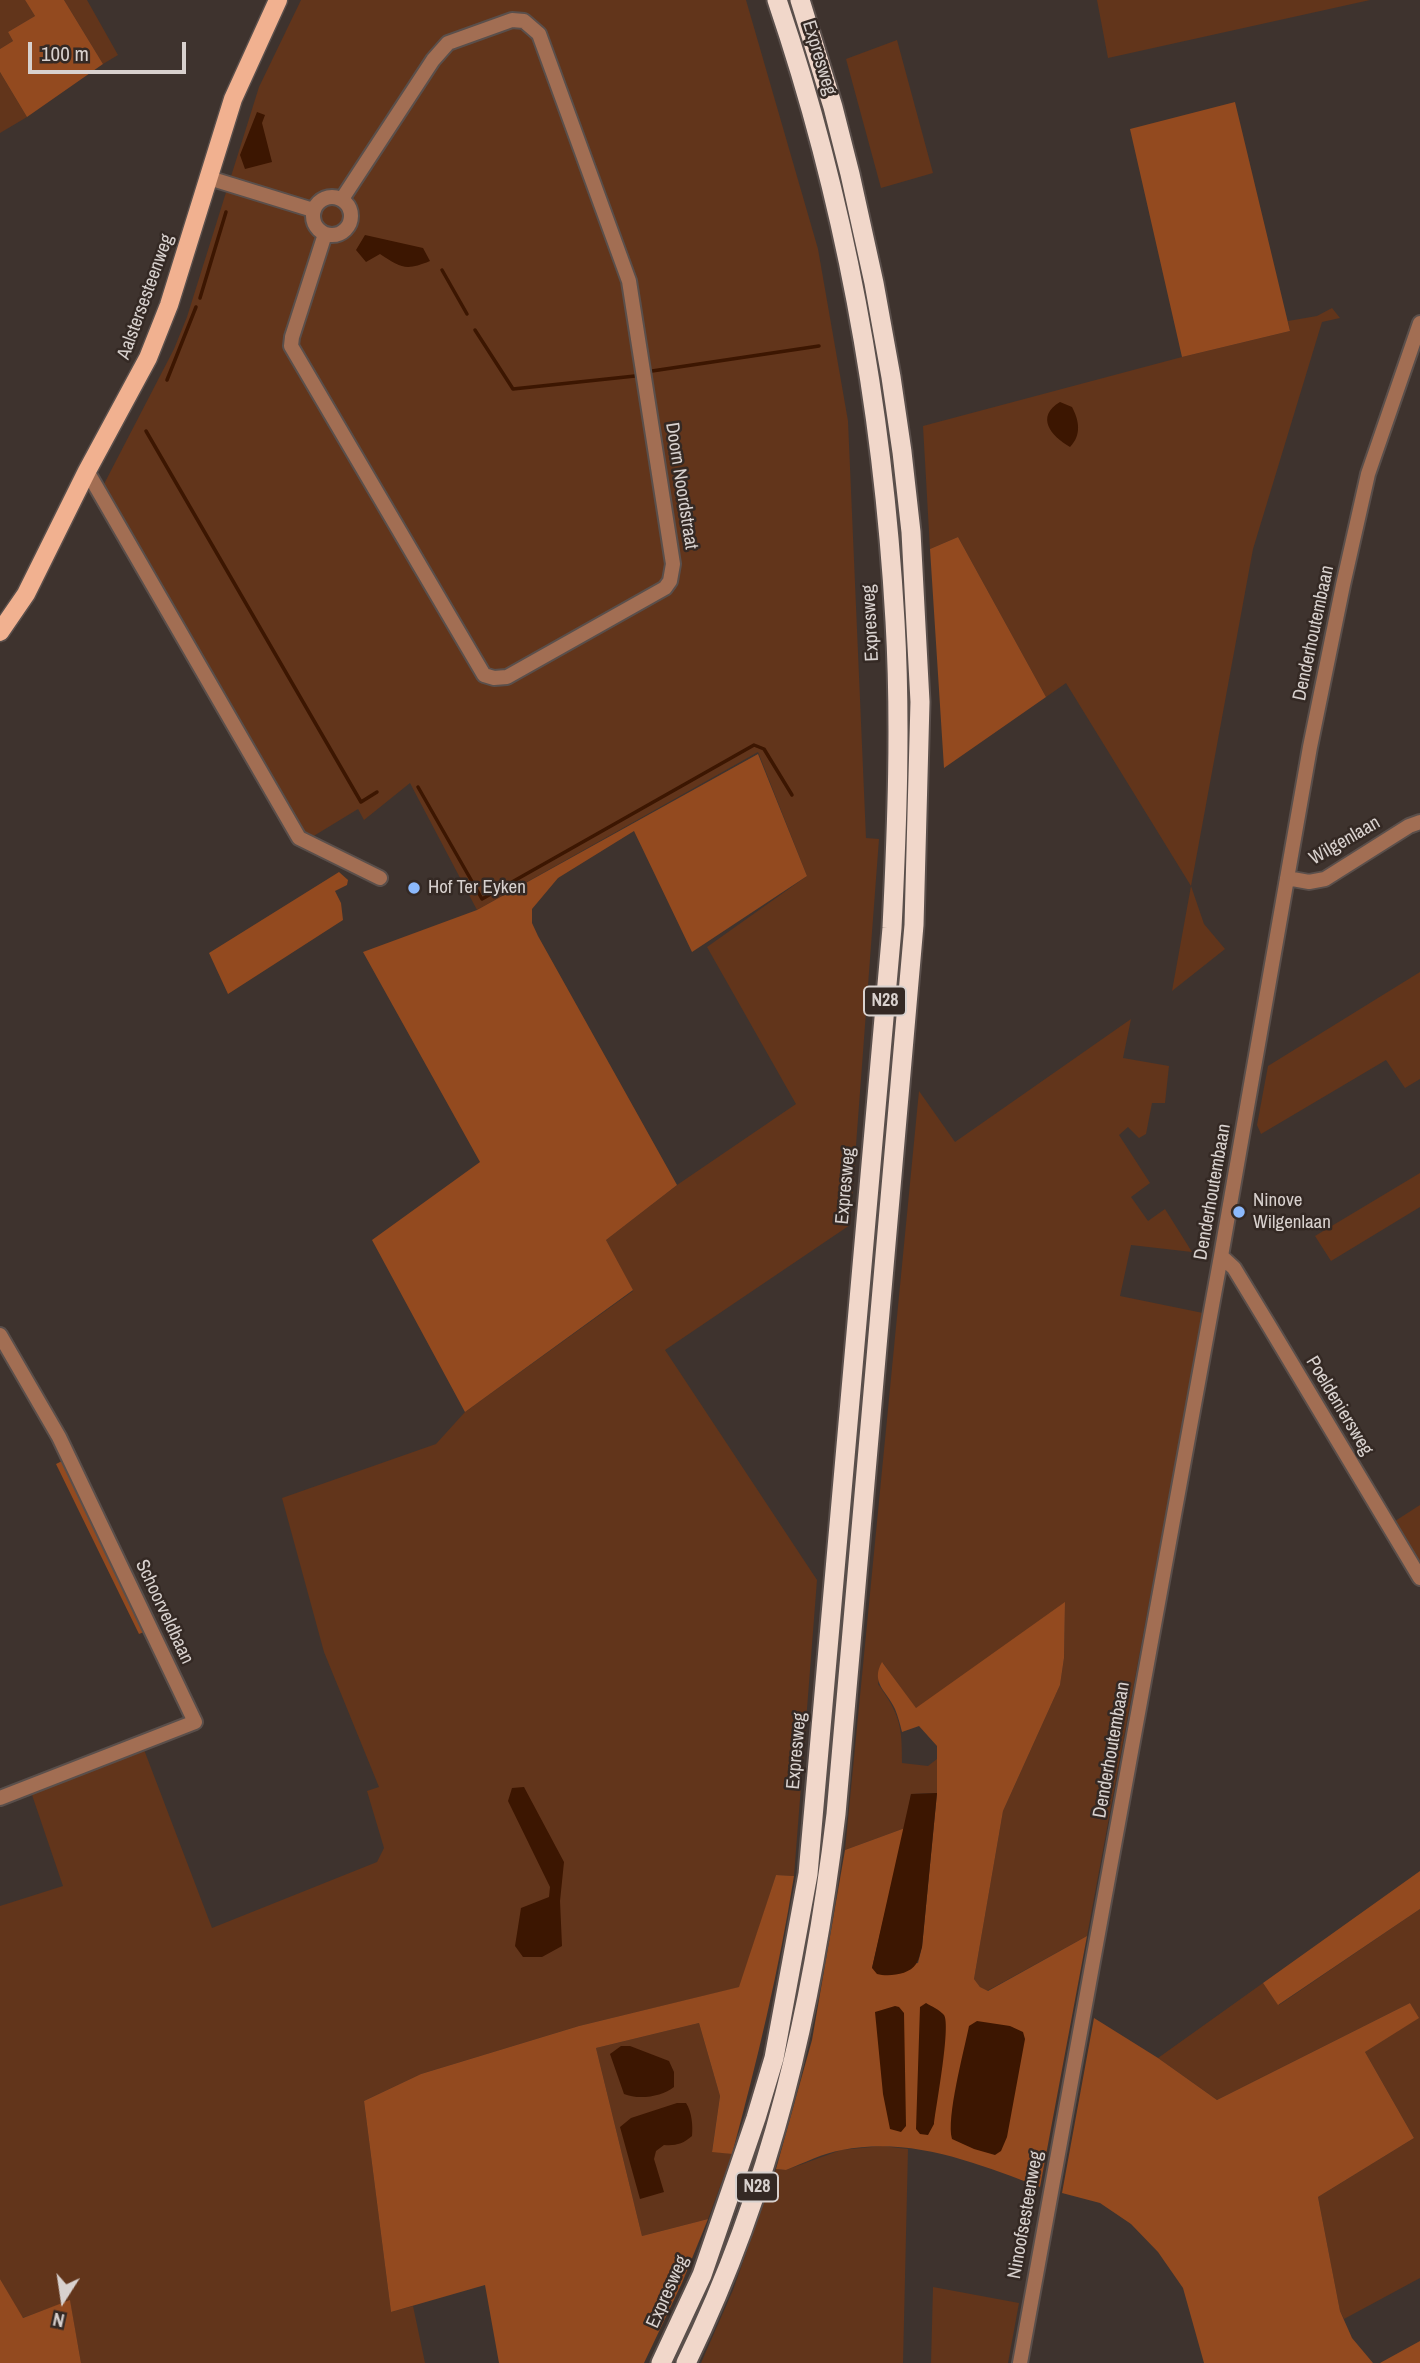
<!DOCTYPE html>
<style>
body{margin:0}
#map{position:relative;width:1420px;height:2363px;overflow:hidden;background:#3e332e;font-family:"Archivo Narrow",sans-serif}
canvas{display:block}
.north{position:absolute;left:28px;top:2265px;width:70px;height:70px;-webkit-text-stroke:5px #342924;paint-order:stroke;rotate:192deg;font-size:19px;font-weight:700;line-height:28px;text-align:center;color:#d8d1ce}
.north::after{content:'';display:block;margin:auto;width:24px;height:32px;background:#d8d1ce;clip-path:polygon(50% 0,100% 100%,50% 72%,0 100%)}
.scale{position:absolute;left:28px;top:42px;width:158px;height:32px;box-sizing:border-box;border:4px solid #d8d1ce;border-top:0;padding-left:9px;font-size:21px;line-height:24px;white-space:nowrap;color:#d8d1ce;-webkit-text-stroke:5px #342924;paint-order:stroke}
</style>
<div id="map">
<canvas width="1420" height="2363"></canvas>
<div class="north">N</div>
<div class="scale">100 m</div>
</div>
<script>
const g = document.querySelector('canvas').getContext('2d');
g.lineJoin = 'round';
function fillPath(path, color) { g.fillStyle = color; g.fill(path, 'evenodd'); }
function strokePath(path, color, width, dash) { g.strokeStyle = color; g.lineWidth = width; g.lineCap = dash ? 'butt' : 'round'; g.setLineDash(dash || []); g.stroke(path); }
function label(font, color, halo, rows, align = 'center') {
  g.font = font + ' "Archivo Narrow",sans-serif'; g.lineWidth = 5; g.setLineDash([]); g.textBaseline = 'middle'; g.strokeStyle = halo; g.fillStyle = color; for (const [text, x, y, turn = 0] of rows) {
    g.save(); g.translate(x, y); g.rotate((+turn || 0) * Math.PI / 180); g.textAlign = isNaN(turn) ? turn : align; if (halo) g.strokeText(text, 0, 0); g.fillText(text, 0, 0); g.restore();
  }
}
const green = new Path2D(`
 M0 0H25L35 16 8 32 13 41 0 49Z
 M64 0H87L118 55 103 64Z
 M301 0H746L818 249 848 421 866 838 879 839 850 1225 665 1350 817 1580 794 1876 776 1875 740 1987 579 2026 421 2074 364 2101 391 2312 413 2306 425 2363H81L70 2301 22 2318 0 2279V1906L63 1886 31 1792 143 1747 212 1928 377 1862 384 1848 367 1791 379 1787 324 1652 282 1498 436 1444 465 1412 633 1291 606 1240 677 1185 796 1104 707 947 807 876 758 752 477 910 410 783 364 820 358 809 312 837 302 832 103 486 174 349 187 317 259 87Z
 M1097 0H1370L1108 58Z
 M897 40 933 173 881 188 846 59Z
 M0 72 27 117 0 133Z
 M1332 308 1340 318 1322 322 1253 549 1191 886 1204 924 1225 949 1172 991 1191 886 1066 683 1046 697 958 537 930 549 923 426 1182 357 1290 331 1288 321 1317 316Z
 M1420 972V1079L1405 1088 1386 1060 1261 1134 1257 1125 1268 1066Z
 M1131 1019 1123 1058 1169 1066 1165 1103H1152L1146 1134 1139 1138 1128 1127 1119 1135 1150 1183 1131 1197 1148 1221 1165 1209 1192 1252 1131 1245 1120 1296 1203 1313 1087 1936 987 1991 980 1987 974 1979 1003 1811 1060 1685 1064 1658 1065 1603 916 1709 883 1663 878 1684C900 1715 902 1725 902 1763L928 1766 937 1759V1793L911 1794 905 1828 845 1850 919 1091 955 1142Z
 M1420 1173V1207L1331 1261 1315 1236Z
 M1420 1505V1567L1392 1523Z
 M1420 1909V2278L1344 2319 1340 2311 1318 2197 1414 2138 1365 2052 1418 2018 1410 2003 1217 2100 1158 2058 1263 1983 1279 2005Z
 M699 2023 720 2096 712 2151 732 2154 708 2219 642 2236 596 2048Z
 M882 2146 908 2149 903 2363H701L733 2290 776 2169 786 2170 841 2150Z
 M933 2287 1019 2303 1008 2363H931Z`);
const forest = new Path2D(`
 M25 0H64L103 64 27 117 0 72V49L13 41 8 32 35 16Z
 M1235 102 1290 331 1182 357 1130 129Z
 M958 537 1046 697 944 768 930 549Z
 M758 754 807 876 692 952 634 831 558 878 532 909V923L538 936 677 1185 606 1240 633 1290 465 1412 372 1240 480 1162 363 952 477 910Z
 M339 872 348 880 347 885 335 891 341 903 343 920 228 994 209 953Z
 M66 1459 151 1629 139 1634 56 1464Z
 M1065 1602 1064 1658 1060 1685 1003 1811 974 1979 980 1987 988 1991 1087 1936 1040 2187C977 2163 910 2136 842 2150 823 2153 804 2163 786 2170L776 2169 812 2040 845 1850 905 1828 872 1968 918 1963 922 1947 937 1793V1746L919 1726 902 1732C900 1724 898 1716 895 1709 887 1691 870 1683 882 1662L916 1708Z
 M1420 1871V1909L1278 2005 1263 1983Z
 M776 1875 794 1876C779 1970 757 2062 732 2154L712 2152 720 2096 699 2023 596 2048 642 2236 708 2219 682 2283 644 2363H499L485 2285 391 2312 364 2101 421 2074 579 2026 739 1987Z
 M1410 2003 1419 2018 1365 2052 1414 2138 1318 2197 1340 2311 1352 2338 1373 2363H1204L1183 2288 1158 2252 1131 2224 1100 2203 1062 2193 1094 2018 1158 2058 1217 2100Z
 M0 2279 23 2318 70 2300 81 2363H0Z
 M1420 2341V2363H1380Z`);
const water = new Path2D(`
 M257 112 265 115 262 123 272 162 245 169 240 155Z
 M365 235 423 248 430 261C406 271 401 268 380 254L366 262 356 250Z
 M1060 402 1072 407C1079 420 1082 435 1070 447 1051 436 1035 417 1060 402Z
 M524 1787 564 1862 560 1901 562 1946 542 1957H523L515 1946 521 1908 549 1897 550 1887 508 1801 512 1788Z
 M937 1793 922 1947C920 1953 919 1960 916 1964 909 1975 888 1977 877 1974L872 1968 911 1794Z
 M926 2003C931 2006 940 2010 944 2015 951 2026 936 2106 934 2124L928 2135 920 2134 916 2129 920 2007Z
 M895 2006 899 2007 904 2013 906 2126 901 2132 890 2129 883 2094 875 2012Z
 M977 2021 1010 2026 1023 2032 1025 2039 1007 2137 1001 2151 995 2155 974 2149 952 2139C946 2118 964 2051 969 2026Z
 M621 2046H630L669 2061 674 2072V2087C662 2097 638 2100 624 2094L610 2054Z
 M677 2103H686C692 2112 693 2126 692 2136 683 2144 675 2146 664 2145L656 2151 654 2159 664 2192 640 2199 620 2127 631 2118Z`);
const stream = new Path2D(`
 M442 270 467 314
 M200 298 226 212
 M475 330 513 389 635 376
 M652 371 819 346
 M167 380 196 307
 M146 431 361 802 377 792
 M418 787 482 899 754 745 764 749 792 795`);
const minor = new Path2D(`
 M209 178 313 210
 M313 216a19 19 0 1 1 38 0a19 19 0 1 1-38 0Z
 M325 234 292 337 291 346 484 675 494 678 507 677 665 588 670 581 673 564 629 281 539 34 524 21 512 20 448 43 433 60 342 199
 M87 471 299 838 380 878
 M1287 878 1309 882 1325 879 1409 826 1420 822
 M1221 1256 1234 1268 1268 1324 1420 1578
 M0 1335 59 1437 195 1722 0 1798
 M1020 2363 1221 1256 1310 747 1343 585 1368 474 1420 323`);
const major = new Path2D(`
 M0 632 26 594 87 471 148 358 169 305 233 99 278 0`);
const highway = new Path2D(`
 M661 2363 702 2275 756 2118 774 2058 808 1874 892 928C897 826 901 723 895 621 883 410 845 200 777 0
 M686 2363C772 2187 813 2007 836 1814L914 925 920 702 911 532 902 452 891 377 874 283 850 174 833 107 800 0`);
const markers = [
 [414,888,7,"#8cb9fc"],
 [1239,1212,7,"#8cb9fc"]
];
const shields = [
 [885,1001,42],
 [757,2187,42]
];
const shieldNames = [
 ["N28",885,1001],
 ["N28",757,2187]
];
const streetNames = [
 ["Expresweg",819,58,73],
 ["Aalstersesteenweg",146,297,-70],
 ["Doorn Noordstraat",681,486,81],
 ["Expresweg",871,623,-93],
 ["Denderhoutembaan",1314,633,-78],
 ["Wilgenlaan",1345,841,-30],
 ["Expresweg",846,1186,-85],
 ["Denderhoutembaan",1213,1192,-80],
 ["Poeldeniersweg",1339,1406,59],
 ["Schoorveldbaan",164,1612,65],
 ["Denderhoutembaan",1112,1750,-80],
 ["Expresweg",797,1751,-85],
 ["Ninoofsesteenweg",1026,2215,-80],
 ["Expresweg",668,2292,-66]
];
const poiNames = [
 ["Hof Ter Eyken",428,888],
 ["Ninove",1253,1201],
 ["Wilgenlaan",1253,1223]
];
fillPath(green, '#62351b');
fillPath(forest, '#934a1f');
fillPath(water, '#3c1601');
strokePath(stream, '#3c1601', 3.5);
strokePath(minor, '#5a4f4b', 18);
strokePath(major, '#5a4f4b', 21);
strokePath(highway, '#5a4f4b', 23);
strokePath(minor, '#a26e53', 14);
strokePath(major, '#f1b190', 18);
strokePath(highway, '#f1d7ca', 19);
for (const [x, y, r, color] of markers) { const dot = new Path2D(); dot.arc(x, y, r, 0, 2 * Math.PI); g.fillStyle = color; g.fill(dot); strokePath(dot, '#342924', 2.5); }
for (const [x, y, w] of shields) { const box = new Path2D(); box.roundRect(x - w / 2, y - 14.5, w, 29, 5); g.fillStyle = '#342924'; g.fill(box); strokePath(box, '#d8d1ce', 2); }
label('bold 18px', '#d8d1ce', null, shieldNames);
label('19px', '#d8d1ce', '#342924', streetNames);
label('19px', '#d8d1ce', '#342924', poiNames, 'left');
</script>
